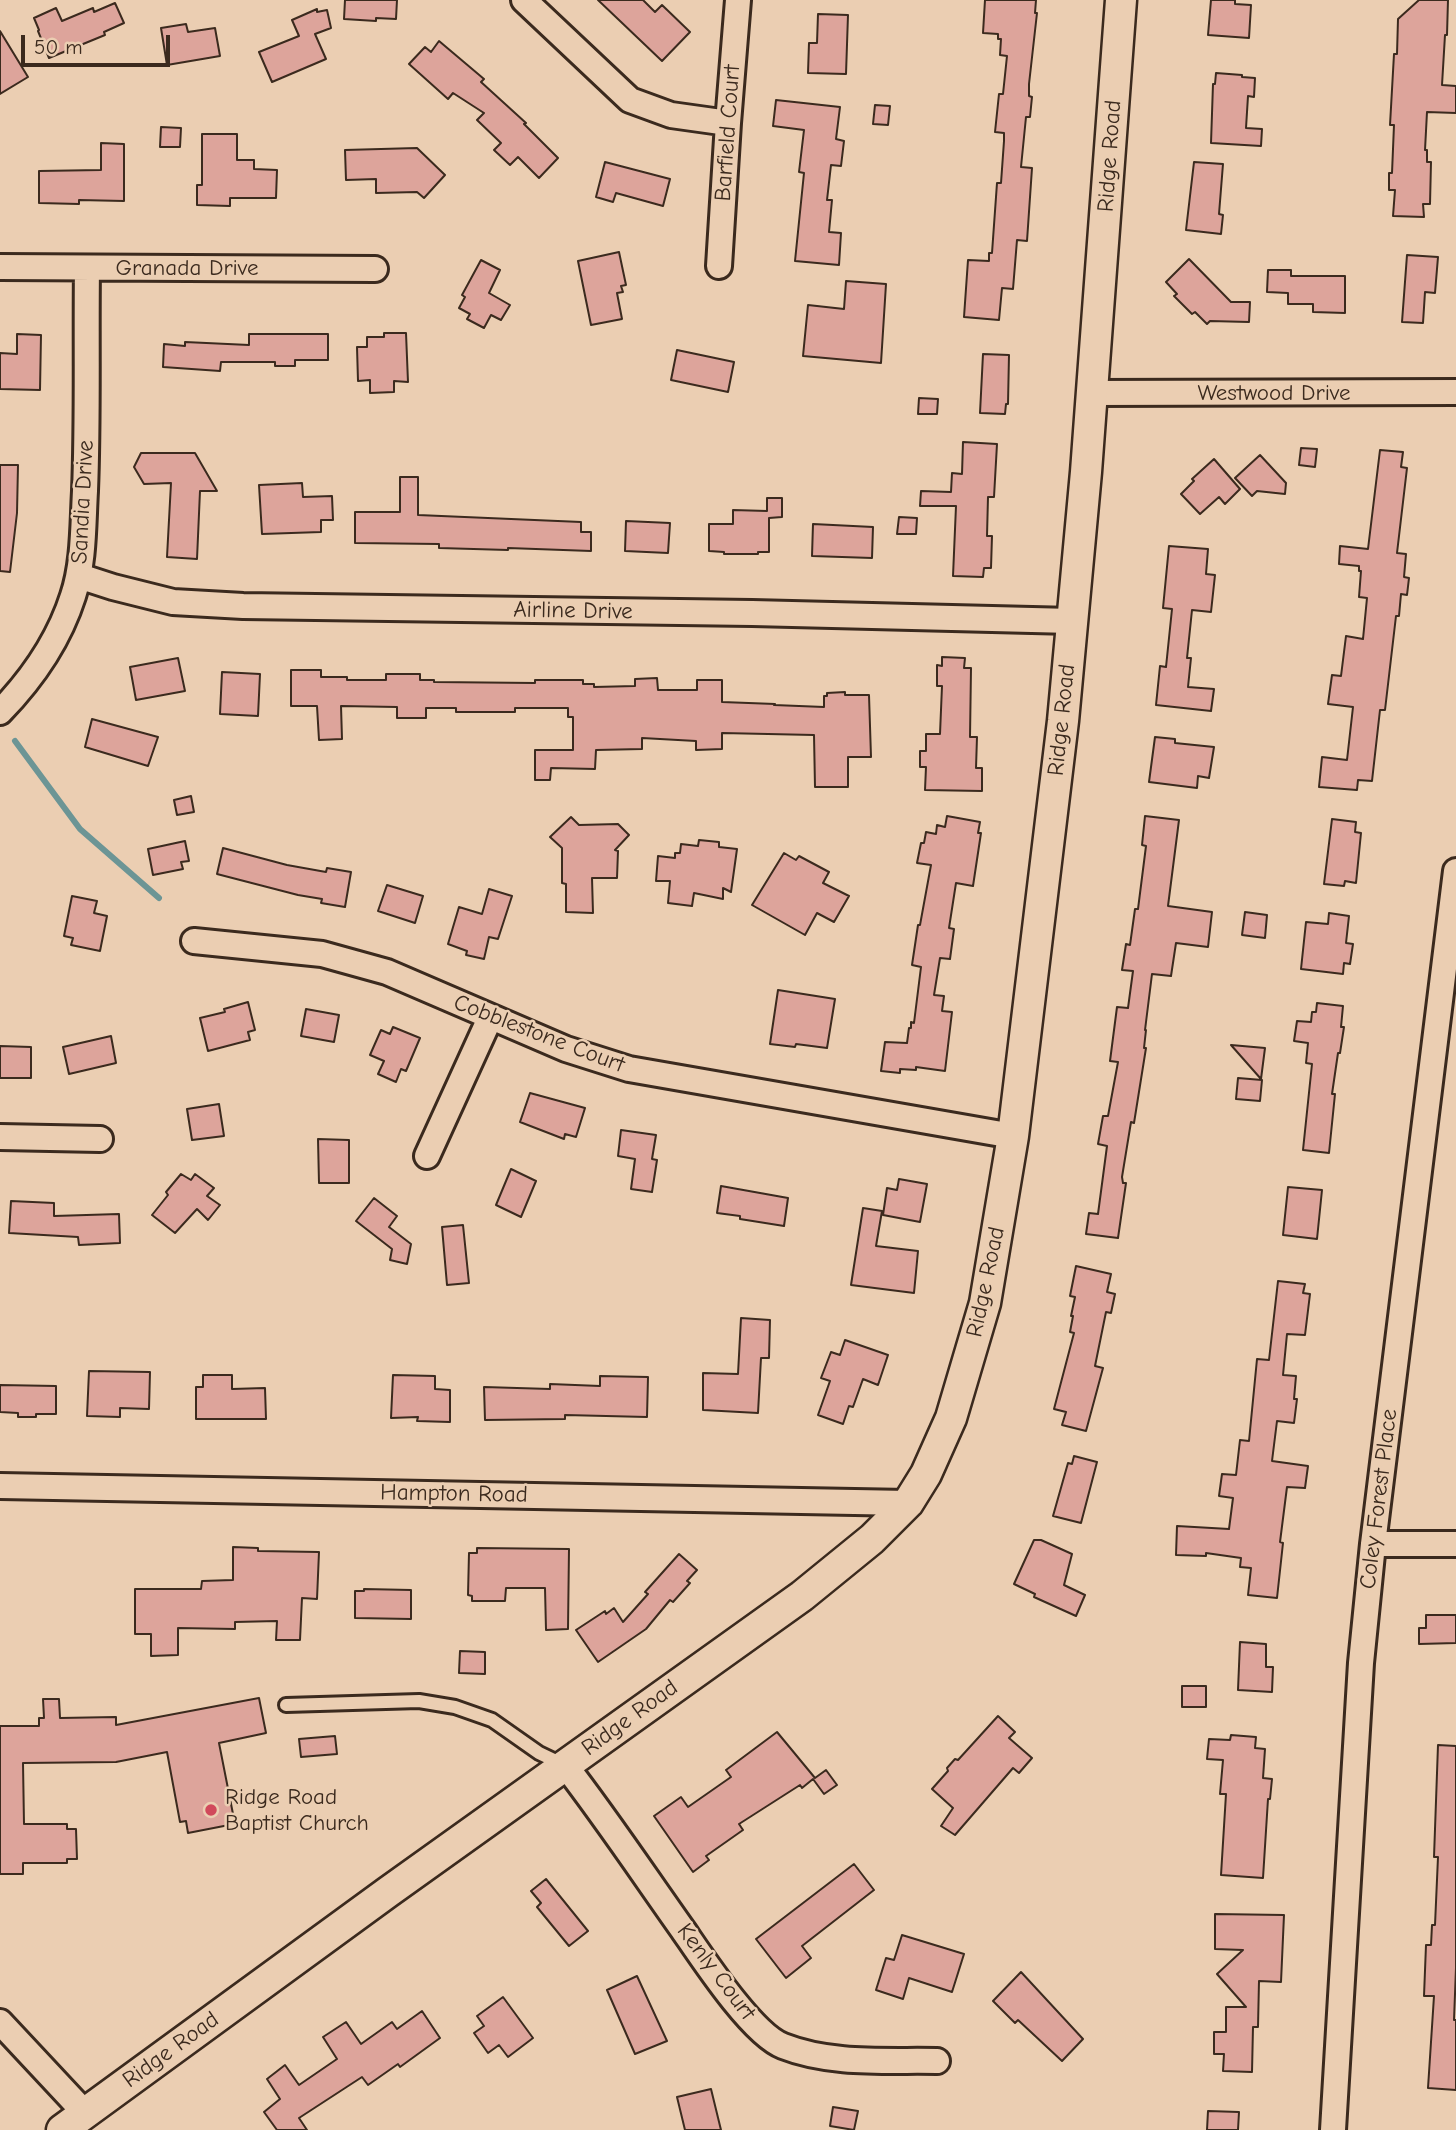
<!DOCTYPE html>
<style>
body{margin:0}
#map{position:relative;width:1456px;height:2130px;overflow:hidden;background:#ebceb2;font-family:"Comic Neue",sans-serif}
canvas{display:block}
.scale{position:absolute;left:21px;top:35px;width:149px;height:32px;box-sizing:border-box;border:4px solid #3b2a1e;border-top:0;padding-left:9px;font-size:21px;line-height:24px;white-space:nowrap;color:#3b2a1e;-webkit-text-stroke:5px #ebceb2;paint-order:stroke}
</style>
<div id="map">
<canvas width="1456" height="2130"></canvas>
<div class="scale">50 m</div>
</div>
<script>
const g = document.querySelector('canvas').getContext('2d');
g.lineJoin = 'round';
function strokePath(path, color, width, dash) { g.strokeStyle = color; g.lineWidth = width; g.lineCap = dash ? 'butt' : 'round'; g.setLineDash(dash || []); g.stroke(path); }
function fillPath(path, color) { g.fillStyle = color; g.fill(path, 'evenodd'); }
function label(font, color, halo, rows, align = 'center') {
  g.font = font + ' "Comic Neue",sans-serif'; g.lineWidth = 5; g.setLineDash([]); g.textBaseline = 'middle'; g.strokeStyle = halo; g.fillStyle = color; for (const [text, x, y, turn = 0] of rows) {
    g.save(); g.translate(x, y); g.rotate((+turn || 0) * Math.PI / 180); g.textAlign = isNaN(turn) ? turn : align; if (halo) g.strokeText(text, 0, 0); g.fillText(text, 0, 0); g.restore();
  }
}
const stream = new Path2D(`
 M15 741 80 829 159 898`);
const building = new Path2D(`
 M345 0H397L396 19 376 18V21L344 19Z
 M598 0H643L655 12 662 5 690 32 662 61Z
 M985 0H1036L1035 13H1037L1029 84V96L1032 97 1030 117H1026L1021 167 1032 168 1027 241 1017 240 1013 289 1002 288 999 320 964 317 968 260 989 261V253H992L997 183H1001L1004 141V133L995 132 999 94H1003L1007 56 1000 55 1001 39H998V34L983 33Z
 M1211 0H1235V4L1251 5 1249 38 1208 35Z
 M1419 0H1448L1447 35H1445L1442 85 1456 86V113L1427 112 1425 150H1427V162H1431L1430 204H1423L1424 217 1393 216 1395 190H1389V173H1392L1394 125H1390L1394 54H1397L1398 19Z
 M115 3 124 23 104 32 105 35 49 58 38 31 39 30 34 18 56 8 62 21 93 8 94 12Z
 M317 9V12L327 10 331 28 315 34 326 59 272 82 259 52 299 36 292 20Z
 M818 14 848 15 846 74 808 73 809 43H817Z
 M186 24 188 32 215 28 220 56 167 65 161 28Z
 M0 31 28 77 0 94Z
 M439 41 484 79 481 82 526 123 524 124 558 158 539 178 518 157 510 165 494 150 501 143 477 120 484 113 453 93 448 99 409 64 425 47 431 52Z
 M1216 73 1242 75V77L1255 78 1254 97 1248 96 1246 128 1262 129 1261 146 1211 143 1213 84H1215Z
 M776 100 840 107 836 139 844 141 841 166 831 165 827 200H832L829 232 841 233 839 265 795 261 804 173 799 172 804 130 773 126Z
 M875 105 890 106 888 125 873 124Z
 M161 127 181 128 180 147H160Z
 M202 134H237V160H254V169L277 170 276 198H230V206L197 205V185H202Z
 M101 143 124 144V201L79 200V204L39 203V171L101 170Z
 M417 148 445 175 424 198 417 192 376 193V179L346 180 345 150Z
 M605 162 670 179 663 206 616 193 613 202 596 197Z
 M1194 162 1223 164 1219 214 1223 215 1221 234 1186 230Z
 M619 252 626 285 621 286 623 292 617 293 622 319 591 325 578 261Z
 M1407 255 1438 257 1435 293 1425 292 1423 323 1402 322Z
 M1189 259 1231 302H1250L1249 322 1210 321 1207 324 1195 312 1192 314 1174 296 1177 294 1166 282Z
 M481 260 500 270 489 293 510 305 501 320 491 315 484 328 467 319 470 314 459 308 465 297 462 295Z
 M1268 270H1291V276H1345V313L1313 312V304H1288V293L1267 292Z
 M846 281 886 284 881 363 803 356 808 305 844 309Z
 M384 333H406L408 382 394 381V392L370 393V380L358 381 357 347H367V337H384Z
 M17 334 41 335 40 390 0 389V353L17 354Z
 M249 334H328V360H295V366H275V362H221L220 371 163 367 164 344 185 346V342L249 345Z
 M677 350 734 362 728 392 671 380Z
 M983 354 1009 355 1008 404H1006L1005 414 980 413Z
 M919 398 938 399 937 414H918Z
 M963 442 997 444 994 497H988L987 536H992L991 568H984L983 577 953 576 956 506H920L921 491 951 492 952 473 962 474Z
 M1301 448 1317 449 1315 467 1299 465Z
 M1380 450 1403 452 1401 467 1407 468 1397 553 1406 554 1404 577 1409 578 1407 595 1401 594 1399 616H1396L1385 710H1380L1372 781 1358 780 1357 790 1319 787 1322 757 1347 760 1353 707 1328 704 1332 675 1341 676 1346 636 1363 639 1367 598 1359 597 1361 571H1359V566L1339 564 1340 546 1368 549Z
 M141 453H195L217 491H200L197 559 167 557 171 483 144 484 134 467Z
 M1260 455 1286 483 1285 494 1257 491 1252 496 1235 478Z
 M1214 459 1240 489 1225 504 1219 497 1200 514 1181 494 1194 481 1192 479Z
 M0 465H18L17 513 10 572 0 571Z
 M400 477H418V515L581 522V532H591V551L508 548V550L439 548V544L355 543V512H400Z
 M302 483 303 497 332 496 333 520H321V532L262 534 259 485Z
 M767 498H782V517L769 518V552H758V554H724V552L709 551V524H733V510L767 511Z
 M899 517 917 518 916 534H897Z
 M626 521 670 523 668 553 625 551Z
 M813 524 873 527 872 558 812 556Z
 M1169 546 1208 549 1206 574 1215 575 1211 612 1192 610 1187 658H1191L1188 687 1214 689 1211 711 1156 705 1160 666 1166 667 1172 609 1163 608Z
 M942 657 965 658 964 668H971L970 737H977L976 768H982V791L925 790 926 767H920V751H926V734H940L942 686H937V665L942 666Z
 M178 658 185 691 136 700 130 667Z
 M291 670H321V677H347V680H386V674H420V680H434V682L535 683V680H583V684H594V687L635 686V679L657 678 658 690H697V680H722V702L775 704 774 705 824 707V696H827V693L845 692V695H869L871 757H848V787H815L814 735 722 733V749L696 750V741L642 738V749L596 750 595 769 551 768 550 780H535V750H573V717H568V708H515V712H456V708H426V718H397V707L341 706 342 739 319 740 317 706H291Z
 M222 672 260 674 258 716 220 714Z
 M92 719 158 737 148 766 85 747Z
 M1155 737 1175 739V743L1214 747 1209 778 1198 776 1197 788 1149 782Z
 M191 796 194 812 177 815 174 800Z
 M947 816 980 822 978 833H981L973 886 956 883 949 928 954 929 950 959 940 958 934 995 944 996 942 1011 952 1012 945 1071 916 1067V1070L900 1069V1073L881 1071 885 1042 907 1043 909 1028H911V1022L914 1023 921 967 912 965 918 925H920L931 865 917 863 921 843H924L926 832 936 834 937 825 945 827Z
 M1145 816 1179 820 1168 906 1212 912 1208 947 1176 943 1171 976 1152 974 1145 1030H1146L1144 1048H1146L1134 1123 1131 1122 1122 1177 1123 1183H1126L1118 1238 1086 1234 1089 1213 1098 1214 1107 1146 1098 1144 1103 1116H1108L1118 1062 1110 1061 1117 1007 1128 1008 1133 971 1122 970 1126 944 1130 945 1135 909H1138L1146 846 1142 845Z
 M571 817 579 825 618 824 629 835 615 850 618 851 617 878H592L593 913 566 912V884L562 883V848L550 837Z
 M1332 819 1356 822 1355 832 1361 833 1356 883 1345 881 1344 886 1324 884Z
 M699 840 719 842V847L737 849 731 892 723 888V899L694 893 692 906 668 903 670 881H656L658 856 675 858V853H680L681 844 698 846Z
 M185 841 189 861 181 862 183 869 153 875 148 849Z
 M223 848 287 865 326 872 327 868 351 872 345 907 321 903 322 899 298 895 217 874Z
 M784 853 796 860 799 856 829 872 823 883 849 896 834 922 817 913 805 935 752 905Z
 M387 885 423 896 415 923 378 911Z
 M489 889 512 896 498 939 489 937 484 959 466 955 467 951 448 944 459 907 482 914Z
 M72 896 97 901 94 913 107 916 100 951 71 945 73 938 64 936Z
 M1245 912 1267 915 1265 938 1242 935Z
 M1329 913 1349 916 1346 943 1353 944 1350 964 1344 963 1343 974 1301 969 1306 922 1328 924Z
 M778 990 835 999 827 1048 796 1044 795 1047 770 1044Z
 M248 1002 255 1030 248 1032 250 1040 208 1051 200 1018 225 1012 224 1009Z
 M1317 1003 1343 1006 1341 1027H1344L1340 1053H1338L1332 1094H1335L1329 1153 1303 1150 1312 1064 1306 1063 1308 1043 1294 1041 1297 1021 1311 1022 1312 1012H1316Z
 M306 1009 339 1015 334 1042 301 1036Z
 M393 1027 420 1038 406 1071 401 1069 396 1082 378 1074 384 1061 370 1055 381 1030 390 1034Z
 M111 1036 116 1063 69 1074 63 1047Z
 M1231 1045 1265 1048 1261 1079Z
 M0 1046 31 1047V1078H0Z
 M1238 1078 1262 1080 1260 1101 1236 1099Z
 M530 1093 585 1108 576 1137 565 1134 564 1139 520 1122Z
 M219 1104 224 1136 192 1140 187 1109Z
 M621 1130 656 1135 652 1159 657 1160 652 1192 631 1189 635 1159 618 1156Z
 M318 1139 349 1140V1183H319Z
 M511 1169 536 1181 521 1217 496 1205Z
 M181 1174 191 1180 195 1174 214 1188 207 1196 220 1205 208 1220 197 1209 175 1233 152 1215 168 1195 166 1192Z
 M899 1179 927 1184 920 1222 883 1215 887 1188 897 1190Z
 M721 1186 788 1198 784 1226 740 1219V1216L717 1213Z
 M1288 1187 1322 1190 1317 1239 1283 1235Z
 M374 1198 397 1216 389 1227 411 1244 407 1264 390 1260 392 1249 356 1221Z
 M11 1201 54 1203V1216L119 1214 120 1243 79 1245 78 1237 9 1233Z
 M863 1208 882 1211 876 1246 918 1251 914 1293 851 1285Z
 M463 1225 469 1283 447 1285 442 1227Z
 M1076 1266 1111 1274 1107 1292 1115 1294 1111 1313 1106 1312 1095 1366 1103 1368 1086 1431 1062 1425 1066 1412 1054 1409 1074 1333 1070 1332 1073 1316H1071L1075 1297 1070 1296Z
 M1278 1281 1305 1284 1303 1293 1310 1294 1305 1335 1287 1334 1283 1375 1296 1376 1294 1399H1297L1294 1423 1277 1421 1272 1461 1308 1466 1305 1488 1287 1487 1280 1542 1283 1543 1277 1598 1248 1595 1251 1568 1240 1567 1241 1558 1206 1553V1556L1176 1555 1177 1526 1229 1529 1233 1498 1219 1496 1222 1474 1236 1475 1240 1440 1249 1441 1257 1359 1269 1360Z
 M741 1318 770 1320 769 1358H761L758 1413 703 1410V1373L738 1374Z
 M845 1340 888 1355 878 1385 863 1379 853 1407 849 1406 843 1424 818 1415 830 1381 821 1378 831 1352 840 1355Z
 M89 1371 150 1372 149 1409 120 1408V1417L87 1416Z
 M203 1375H232V1389L265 1388 266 1419H196V1387H203Z
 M393 1375 435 1376V1389L450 1390V1422L417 1421 418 1417 391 1418Z
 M600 1376 648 1377 647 1417 565 1415V1419L485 1420 484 1387 550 1389V1384L600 1386Z
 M0 1385 56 1386V1414H36V1417H18V1413L0 1412Z
 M1074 1456 1097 1462 1081 1523 1053 1516 1068 1463 1072 1464Z
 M1034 1540H1041L1072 1554 1064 1585 1085 1595 1076 1616 1034 1597 1035 1594 1014 1584Z
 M233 1547 258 1548V1551L319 1552 317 1599 302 1598 300 1640H276L277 1621 235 1622V1629L178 1628V1655L151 1656V1634H135V1589H201L202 1581 233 1580Z
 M477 1548 569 1549 568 1629 546 1630 545 1588H506L505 1601H472V1596L468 1595 469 1553H477Z
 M679 1554 697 1570 687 1581 690 1583 673 1602 670 1600 646 1629 598 1662 576 1630 605 1611 606 1614 614 1608 623 1622 648 1594 645 1592Z
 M364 1589 411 1590V1619L355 1618V1591H364Z
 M1426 1615H1456V1643L1419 1644V1628H1426Z
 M1240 1642 1266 1644V1667H1273L1272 1692 1238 1690Z
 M460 1651 485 1652V1674L459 1673Z
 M1182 1686H1206V1707H1182Z
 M259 1698 266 1733 219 1743 233 1814 227 1815 229 1825 188 1833 186 1821 180 1822 167 1752 116 1762 23 1763 24 1824H67V1829H76L77 1859H67V1863H23V1874H0V1726H39V1718H44L43 1699H59L60 1718 116 1717V1725Z
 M998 1716 1015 1732 1009 1738 1032 1758 1019 1773 1013 1768 955 1835 941 1826 953 1808 932 1789 948 1771 947 1768 955 1759 958 1760Z
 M777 1732 815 1778 826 1770 837 1785 824 1794 813 1779 802 1788 800 1785 739 1824 743 1830 706 1856 709 1860 693 1872 654 1816 681 1797 688 1807 731 1777 726 1770Z
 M1231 1735 1256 1737 1255 1748 1265 1749 1263 1778 1272 1779 1270 1799H1268L1263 1878 1221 1875 1226 1794H1220L1223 1760 1207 1759 1209 1739 1230 1740Z
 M335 1736 337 1754 301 1757 299 1739Z
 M1438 1745 1456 1746V1968L1454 2020H1456V2090L1428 2088 1434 1996H1424L1426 1945H1431L1432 1925H1435L1438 1857H1434Z
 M854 1864 874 1890 802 1946 811 1958 786 1978 756 1939Z
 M546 1879 588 1931 569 1946 537 1907 541 1903 531 1891Z
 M1215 1914 1284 1915 1281 1982 1259 1981 1258 2027H1253L1252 2072 1223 2071 1224 2054H1214V2032H1226V2007H1246L1217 1974 1243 1950 1215 1949Z
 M902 1935 964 1954 952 1992 909 1978 903 1999 876 1990 886 1958 894 1960Z
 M1021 1972 1083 2039 1062 2061 1018 2020 1015 2023 993 2001Z
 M637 1976 667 2041 635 2054 607 1990Z
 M503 1997 533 2038 508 2057 499 2045 488 2053 474 2033 484 2026 477 2016Z
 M422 2011 440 2038 400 2067 398 2064 368 2085 362 2077 299 2118 307 2130H277L264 2112 280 2099 267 2079 285 2065 299 2085 337 2059 323 2037 346 2022 361 2044 392 2022 397 2029Z
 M711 2089 721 2130H685L677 2097Z
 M833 2107 858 2111 854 2130 830 2126Z
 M1208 2111 1239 2112 1238 2130H1207Z`);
const service = new Path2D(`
 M286 1705 419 1701 455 1707 492 1720 539 1753 564 1765`);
const minor = new Path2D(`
 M524 0 630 100 671 115 728 123
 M719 266 728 123 738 0
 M0 267 375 269
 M1093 393 1456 392
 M79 576 113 587 173 602 243 606 752 613 1072 621
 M0 712C32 679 59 640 73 596 84 563 83 526 85 491 88 417 86 342 87 268
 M194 941 322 954 387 972 566 1049 629 1069 1013 1136
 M0 1137 100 1139
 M427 1156 490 1018
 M0 1486 908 1503
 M1373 1544H1456
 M565 1765C606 1818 644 1875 683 1930 703 1959 752 2034 783 2046 831 2065 887 2060 937 2061
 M0 2022 85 2113
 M1333 2130 1361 1663 1373 1544 1456 871`);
const tertiary = new Path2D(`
 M62 2130 388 1892 802 1596 872 1539 908 1503 926 1474 951 1418 985 1303 1013 1136 1063 721 1086 472 1121 0`);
const markers = [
 [211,1810,7,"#d1495b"]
];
const streetNames = [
 ["Barfield Court",728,133,-86],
 ["Ridge Road",1110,156,-86],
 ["Granada Drive",187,268],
 ["Westwood Drive",1274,393],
 ["Sandia Drive",83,502,-87],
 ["Airline Drive",573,611,1],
 ["Ridge Road",1062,720,-84],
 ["Cobblestone Court",539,1034,21],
 ["Ridge Road",986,1282,-78],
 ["Hampton Road",454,1494,1],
 ["Coley Forest Place",1379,1499,-83],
 ["Ridge Road",630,1718,-36],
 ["Kenly Court",716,1972,53],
 ["Ridge Road",171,2050,-36]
];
const poiNames = [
 ["Ridge Road",225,1797],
 ["Baptist Church",225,1823]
];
strokePath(stream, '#6c9595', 6);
fillPath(building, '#dda49b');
strokePath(building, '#3b2a1e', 2);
strokePath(service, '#3b2a1e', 18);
strokePath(minor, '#3b2a1e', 30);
strokePath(tertiary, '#3b2a1e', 35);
strokePath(service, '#ebceb2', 12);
strokePath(minor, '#ebceb2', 24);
strokePath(tertiary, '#ebceb2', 30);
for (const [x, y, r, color] of markers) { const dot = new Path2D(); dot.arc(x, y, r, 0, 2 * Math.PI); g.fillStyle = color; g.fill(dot); strokePath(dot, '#ebceb2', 2.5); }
label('23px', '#3b2a1e', '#ebceb2', streetNames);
label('23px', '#3b2a1e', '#ebceb2', poiNames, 'left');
</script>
